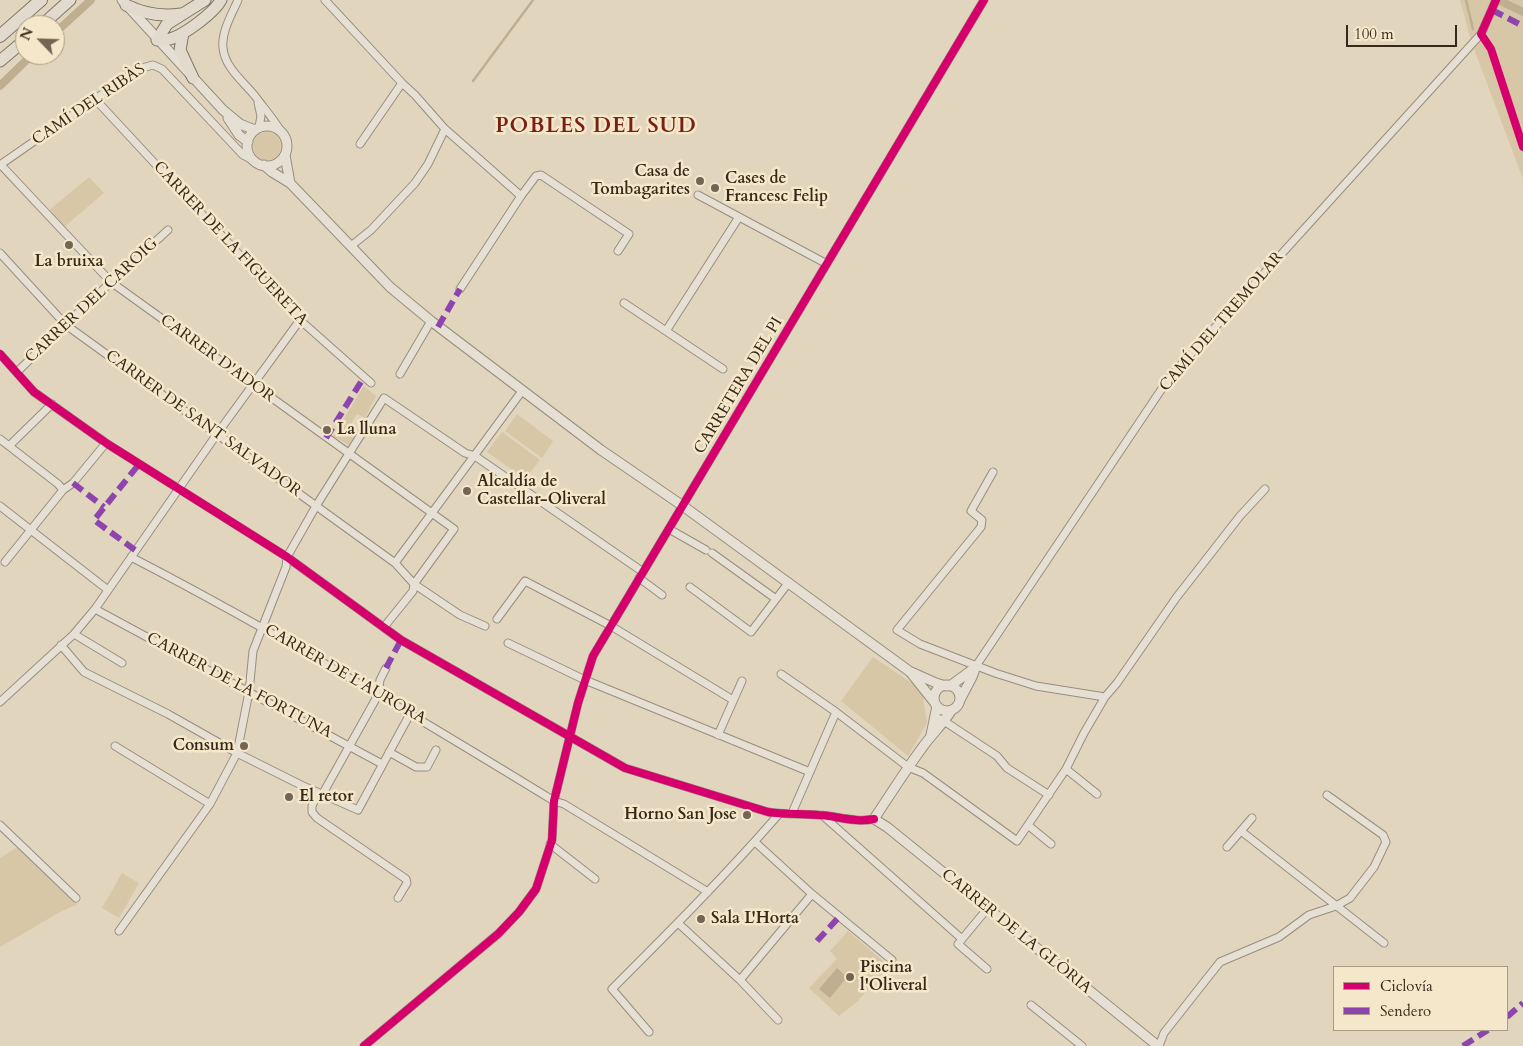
<!DOCTYPE html>
<meta charset="utf-8">
<style>
body{margin:0}
#map{position:relative;width:1523px;height:1046px;overflow:hidden;background:#e1d5bd;font-family:Cardo,serif}
canvas{display:block}
.legend{position:absolute;left:1333px;top:966px;width:175px;height:65px;box-sizing:border-box;background:#f5e7ca;border:1px solid #a99b84;margin:0;padding:6px 9px;list-style:none;font-size:15px;color:#36291a}
.legend li{display:flex;align-items:center;gap:10px;height:25px}
.legend b{width:25px;border:1px solid #a99b84}
.north{position:absolute;left:15px;top:15px;width:50px;height:50px;box-sizing:border-box;background:#f5e7ca;border:1px solid #a99b84;border-radius:50%;rotate:294deg;font-size:14px;font-weight:700;line-height:20px;text-align:center;color:#36291a}
.north::after{content:'';display:block;margin:auto;width:18px;height:22px;background:#726553;clip-path:polygon(50% 0,100% 100%,50% 72%,0 100%)}
.scale{position:absolute;left:1346px;top:25px;width:111px;height:22px;box-sizing:border-box;border:2px solid #36291a;border-top:0;padding-left:6px;font-size:15px;line-height:18px;white-space:nowrap;color:#36291a;-webkit-text-stroke:4px #f5e7ca;paint-order:stroke}
</style>
<div id="map">
<canvas width="1523" height="1046"></canvas>
<ul class="legend">
<li><b style="height:6px;background:#d6006c"></b>Ciclovía</li>
<li><b style="height:6px;background:#8e44ad"></b>Sendero</li>
</ul>
<div class="north">N</div>
<div class="scale">100 m</div>
</div>
<script>
const g = document.querySelector('canvas').getContext('2d');
g.lineJoin = 'round';
function fillPath(path, color) { g.fillStyle = color; g.fill(path, 'evenodd'); }
function strokePath(path, color, width, dash) { g.strokeStyle = color; g.lineWidth = width; g.lineCap = dash ? 'butt' : 'round'; g.setLineDash(dash || []); g.stroke(path); }
function label(font, color, halo, rows, align = 'center') {
  g.font = font + ' Cardo,serif'; g.lineWidth = 5; g.setLineDash([]); g.textBaseline = 'middle'; g.strokeStyle = halo; g.fillStyle = color; for (const [text, x, y, turn = 0] of rows) {
    g.save(); g.translate(x, y); g.rotate((+turn || 0) * Math.PI / 180); g.textAlign = isNaN(turn) ? turn : align; if (halo) g.strokeText(text, 0, 0); g.fillText(text, 0, 0); g.restore();
  }
}
const green = new Path2D(`
 M1460 0H1523V179L1471 41Z
 M253 146a14 14 0 1 1 28 0a14 14 0 1 1-28 0Z
 M89 177 104 193 63 228 47 212Z
 M364 386 376 396 365 418 357 414 350 426 357 431 349 445 333 436Z
 M517 414 553 441 542 458 505 431Z
 M502 432 540 460 525 479 487 452Z
 M873 657 922 690 927 723 908 756 841 701Z
 M17 847 78 904 60 912 0 947V858Z
 M122 873 139 883 119 918 102 908Z
 M848 931 889 966 857 1002 839 1016 809 988 837 959 830 951Z`);
const water = new Path2D(`
 M837 968 847 977 830 998 819 989Z`);
const stream = new Path2D(`
 M1466 0 1473 29
 M55 29 57 27
 M473 81 533 0
 M0 82 28 55`);
const canal = new Path2D(`
 M1500 1 1523 12
 M55 33 91 0
 M0 86 32 55`);
const minor = new Path2D(`
 M238 0C232 14 221 32 223 48 225 68 243 81 255 96 263 107 273 118 280 130
 M325 0 402 83 415 95 445 129 521 196 460 289
 M95 99 300 320 371 383
 M258 103 261 116 259 127
 M360 144 402 83
 M0 165 95 99 142 68 153 65 162 69 243 155 255 161
 M1 165 111 282 454 529 414 584 413 591 384 627
 M698 195 827 264
 M521 196 536 176 541 175 629 234 618 251
 M351 246 371 230 415 183 428 164 445 129
 M0 253 66 325 395 563 414 584 460 615 485 626
 M624 303 723 369
 M666 331 739 217
 M0 354 34 392 106 443 287 557 401 640 625 768 768 812C785 815 802 813 819 815 837 816 856 823 874 819
 M17 372 85 306 168 230
 M400 374 431 321
 M0 439 58 484 63 490
 M9 446 52 404
 M993 472 971 511 982 520 981 527 897 630 920 644 995 673 1036 686 1105 697
 M0 506 108 590
 M669 529 706 550
 M712 553 776 599
 M131 557C276 632 415 716 554 801L564 804 708 892
 M5 562 63 490 73 483 106 443
 M395 563 522 391
 M639 578 662 595
 M690 587 751 632 789 582
 M95 609 382 764
 M497 619 525 581 611 626 733 700
 M74 634 122 663
 M508 643 585 680 810 772
 M61 645 84 672 168 714 237 753 301 785 358 810 410 714
 M976 666 1169 378 1481 34 1496 0
 M781 674 836 712 908 767 923 773 1017 841 1066 769 1084 733 1105 697 1117 683 1176 598 1240 516 1265 489
 M0 702 74 634 95 609 217 434 300 320
 M941 719 997 756 1007 768 1049 795
 M718 735 742 681
 M115 746 210 804
 M389 752 416 767H427L436 750
 M1066 769 1097 794
 M318 793 312 806V812L317 818 406 879 407 883 398 898
 M322 795 378 695 380 680 386 668
 M792 813 836 712
 M822 815 962 939
 M0 825 76 898
 M1029 826 1051 844
 M1241 831 1384 943
 M755 842 812 894 892 960
 M550 844 595 879
 M1227 847 1252 818
 M678 923 740 980 778 1020
 M119 931 210 804 237 753 249 692 253 651 286 567 287 557 316 506 384 398 465 453 475 456 643 572
 M987 969 958 944 987 909
 M740 980 812 894
 M1031 1005 1082 1046
 M649 1032 612 989C669 932 726 875 779 814
 M364 1046 498 934 519 912 536 889 552 840 554 801 578 703 593 656 984 0
 M1159 1046 1164 1033 1220 962 1279 937 1309 915 1336 906 1350 898 1374 867 1386 842 1383 835 1327 795`);
const tertiary = new Path2D(`
 M122 0 223 110 240 124 255 130
 M228 118 239 135 248 142
 M247 146a20 20 0 1 1 40 0a20 20 0 1 1-40 0Z
 M285 155 290 183
 M264 165 272 172 290 183 390 287 431 321 601 450 683 506 909 671 936 683 946 686
 M911 673 935 703
 M934 698a13 13 0 1 1 26 0a13 13 0 1 1-26 0Z
 M950 686 976 667
 M960 700 972 677 976 666
 M951 711C943 724 931 735 922 748 905 771 890 795 874 819L887 827 1158 1046
 M931 735 937 706`);
const trunk = new Path2D(`
 M126 5C144 14 161 17 181 14
 M42 25 70 0
 M183 33 180 50 193 78
 M157 40C161 40 166 40 170 39 184 35 214 13 221 0
 M157 40 167 24 205 0
 M0 61 25 40`);
const motorway = new Path2D(`
 M0 36 41 0`);
const quiet = new Path2D(`
 M1492 10 1523 26
 M438 327 460 289
 M326 438 364 377
 M73 483 104 507
 M135 550 94 520 140 463
 M386 668 401 640
 M817 941 839 917
 M1507 1017 1523 1003
 M1463 1046 1488 1030`);
const cycleway = new Path2D(`
 M1496 0 1481 34 1491 49 1523 147
 M0 354 34 392 106 443 287 557 401 640 625 768 768 812C785 815 802 813 819 815 837 816 856 823 874 819
 M364 1046 498 934 519 912 536 889 552 840 554 801 578 703 593 656 984 0`);
const markers = [
 [700,181,5,"#726553"],
 [715,188,5,"#726553"],
 [69,245,5,"#726553"],
 [327,430,5,"#726553"],
 [467,491,5,"#726553"],
 [244,746,5,"#726553"],
 [289,797,5,"#726553"],
 [747,815,5,"#726553"],
 [701,919,5,"#726553"],
 [850,977,5,"#726553"]
];
const streetNames = [
 ["CAMÍ DEL RIBÀS",89,105,-34],
 ["CARRER DE LA FIGUERETA",230,244,47],
 ["CARRER DEL CAROIG",92,301,-43],
 ["CAMÍ DEL TREMOLAR",1222,322,-49],
 ["CARRER D'ADOR",217,359,36],
 ["CARRETERA DEL PI",739,386,-59],
 ["CARRER DE SANT SALVADOR",203,424,36],
 ["CARRER DE L'AURORA",345,675,30],
 ["CARRER DE LA FORTUNA",239,686,28],
 ["CARRER DE LA GLÒRIA",1016,932,39]
];
const poiNames = [
 ["Casa de",690,172,"right"],
 ["Tombagarites",690,190,"right"],
 ["Cases de",725,179],
 ["Francesc Felip",725,197],
 ["La bruixa",69,262,"center"],
 ["La lluna",337,430],
 ["Alcaldía de",477,482],
 ["Castellar-Oliveral",477,500],
 ["Consum",234,746,"right"],
 ["El retor",299,797],
 ["Horno San Jose",737,815,"right"],
 ["Sala L'Horta",711,919],
 ["Piscina",860,968],
 ["l'Oliveral",860,986]
];
const districtNames = [
 ["POBLES DEL SUD",596,127]
];
fillPath(green, '#d8c7a7');
fillPath(water, '#bfae90');
strokePath(stream, '#bfae90', 2.5);
strokePath(canal, '#bfae90', 8);
strokePath(minor, '#968e7e', 9);
strokePath(tertiary, '#968e7e', 11);
strokePath(trunk, '#7e7668', 13);
strokePath(motorway, '#7e7668', 14);
strokePath(minor, '#e6e0d4', 7);
strokePath(tertiary, '#e6e0d4', 9);
strokePath(trunk, '#e2dbcd', 11);
strokePath(motorway, '#e2dbcd', 12);
strokePath(quiet, '#8e44ad', 6, [12, 6]);
strokePath(cycleway, '#d6006c', 8);
for (const [x, y, r, color] of markers) { const dot = new Path2D(); dot.arc(x, y, r, 0, 2 * Math.PI); g.fillStyle = color; g.fill(dot); strokePath(dot, '#f5e7ca', 2); }
label('16px', '#36291a', '#f5e7ca', streetNames);
label('bold 16px', '#36291a', '#f5e7ca', poiNames, 'left');
g.letterSpacing = '1px';
label('bold 21px', '#7a1f14', '#f5e7ca', districtNames);
g.letterSpacing = '0px';
</script>
